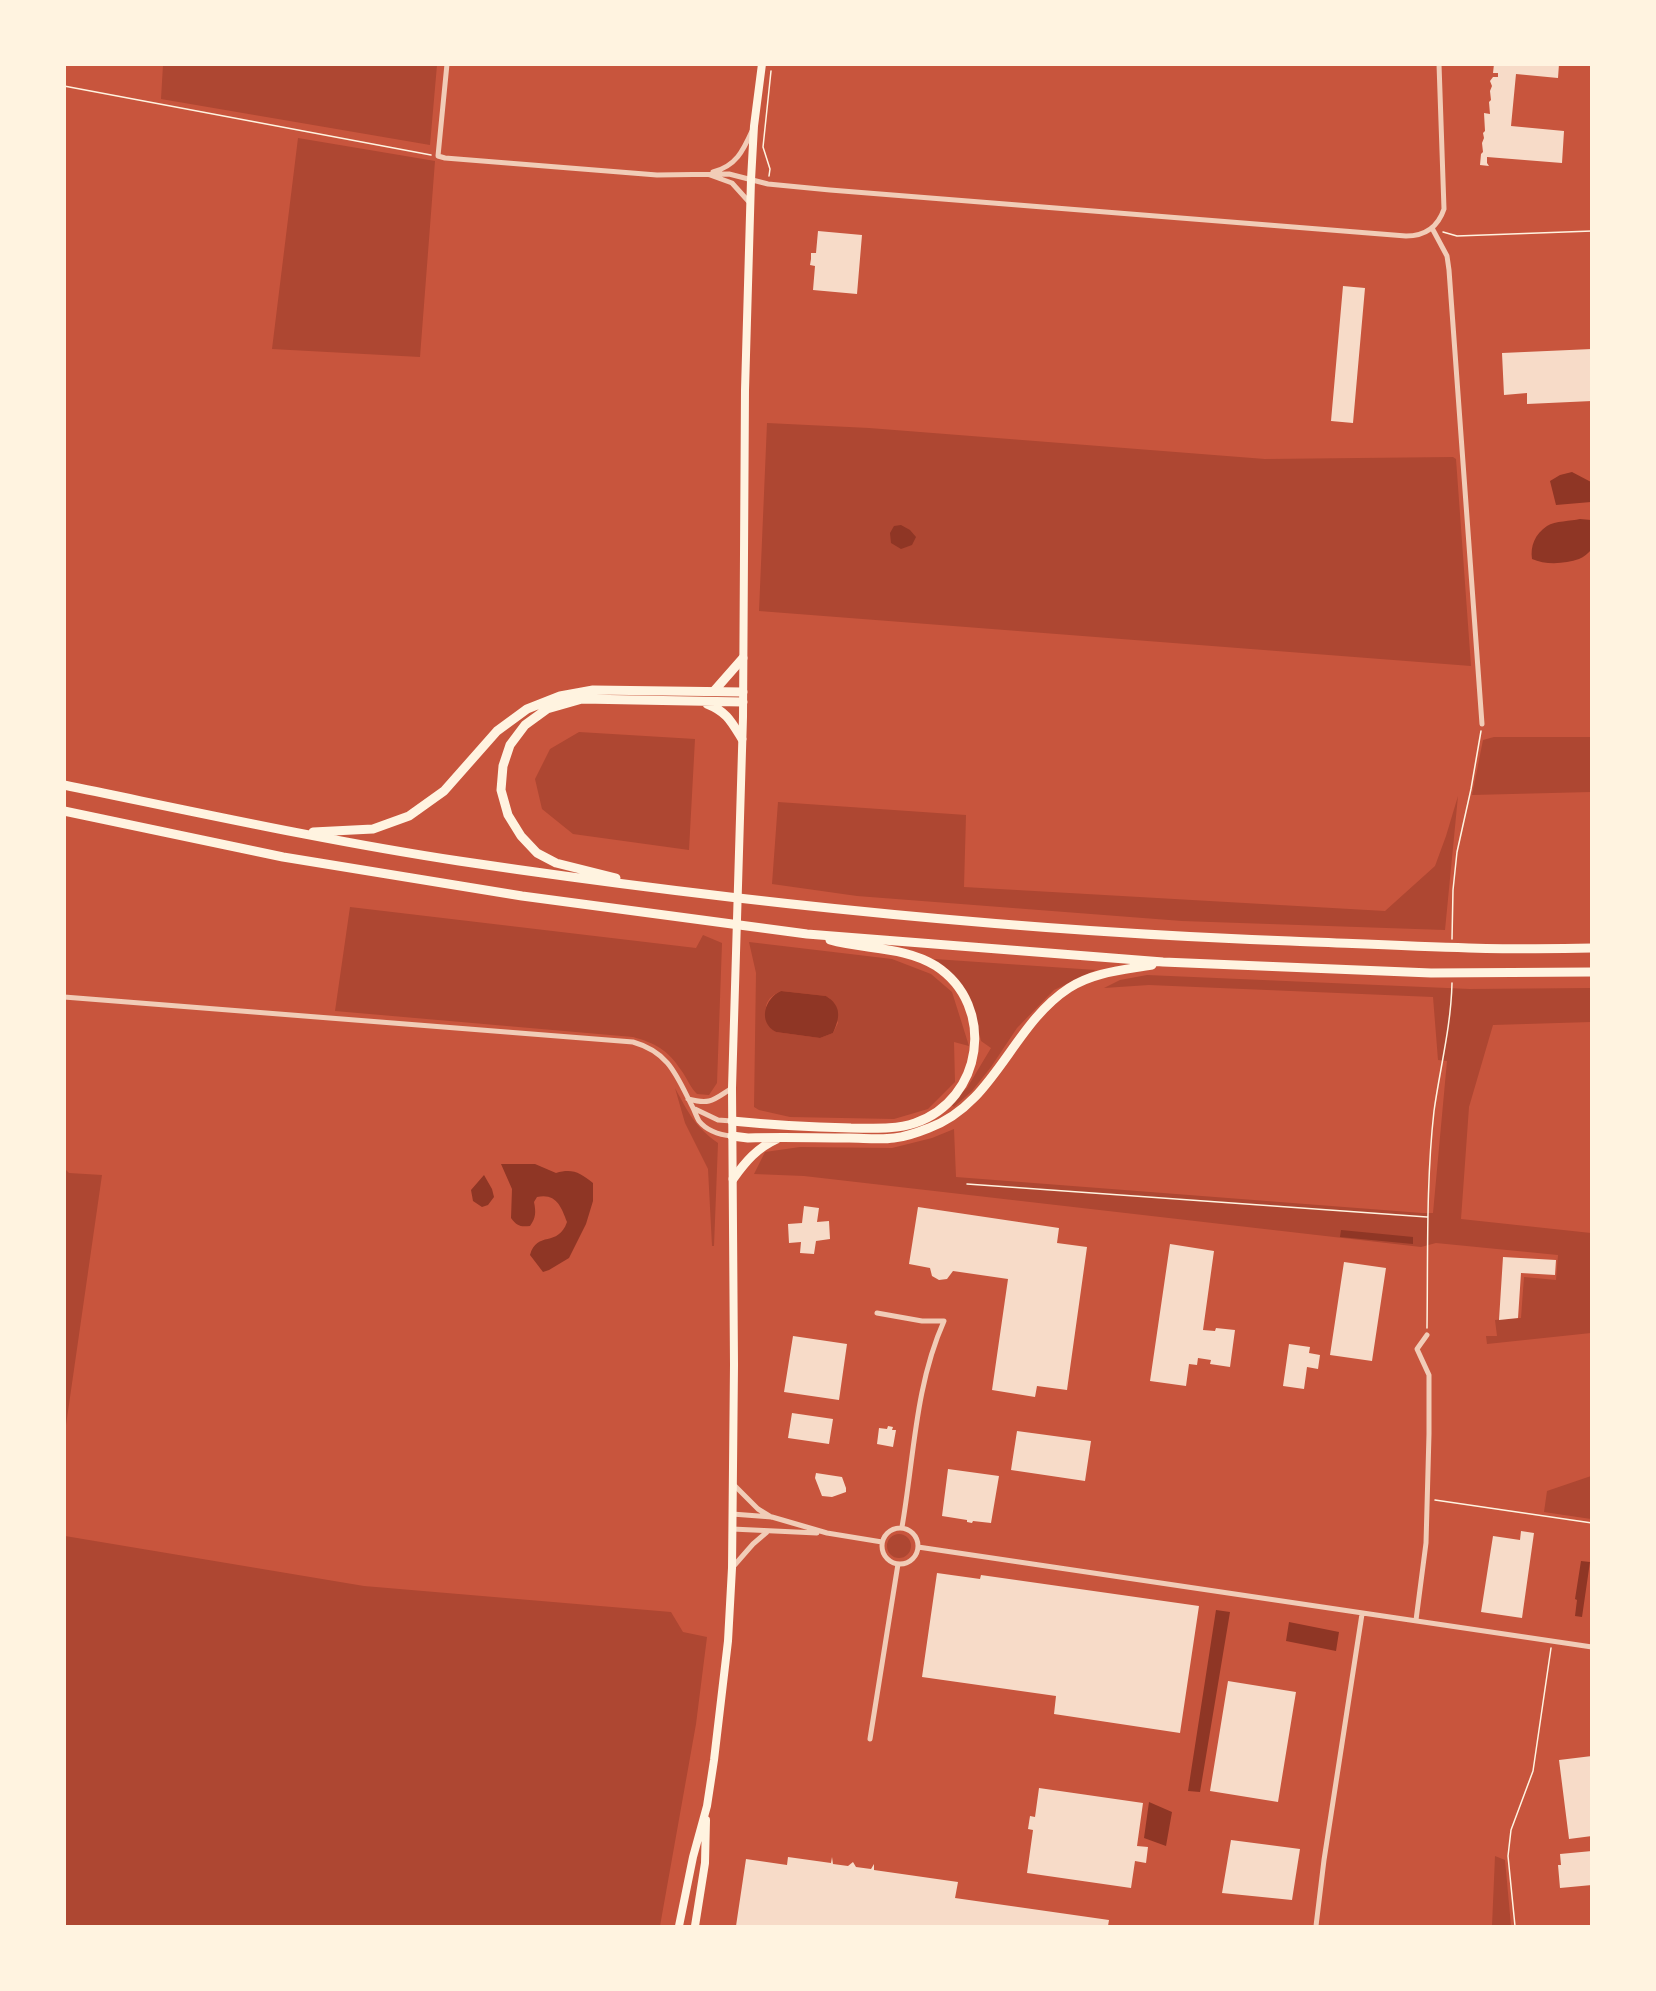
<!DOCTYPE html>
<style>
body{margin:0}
#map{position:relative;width:1656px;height:1991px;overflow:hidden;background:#c8553d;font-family:"Roboto Condensed",sans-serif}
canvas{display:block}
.frame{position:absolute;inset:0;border:66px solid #fff3e0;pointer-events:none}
</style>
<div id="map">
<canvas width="1656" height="1991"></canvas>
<div class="frame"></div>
</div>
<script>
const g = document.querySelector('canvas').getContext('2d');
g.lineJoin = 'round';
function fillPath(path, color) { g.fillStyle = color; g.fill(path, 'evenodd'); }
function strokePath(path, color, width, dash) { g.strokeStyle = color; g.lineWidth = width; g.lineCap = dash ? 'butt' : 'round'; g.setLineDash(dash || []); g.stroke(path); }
const green = new Path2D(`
 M163 65H437L430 145 161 99Z
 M298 138 435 161 420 357 272 349Z
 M767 423 869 428 1265 459 1453 457 1456 459 1471 666 759 611Z
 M579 732 695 739 689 850 573 834 542 809 535 779 550 749Z
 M1494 737H1591V792L1472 795 1483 740Z
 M1458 796 1445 930 1182 921 857 896 772 884 778 802 966 815 964 887 1385 911 1435 866 1446 836Z
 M350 907 696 948 703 935 722 943 717 1083 709 1095 697 1094C690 1087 687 1078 681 1070 668 1050 655 1043 633 1037L335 1011Z
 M749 942 892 959 931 974 952 992 969 1046 954 1042 955 1082 928 1109 894 1119 790 1117 759 1110 754 1107 756 973ZM781 991 826 996 830 999 838 1023 833 1033 820 1038 776 1032 772 1029C764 1012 761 1000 781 991Z
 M934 959 1096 970 1054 990 1017 1028 991 1067 972 1091 954 1107 950 1104 967 1088 991 1048 981 1041 976 1020 950 972Z
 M1147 975 1470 989 1591 988V1022L1493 1025 1469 1107 1461 1219 1591 1233V1333L1487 1344 1486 1336H1497L1495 1320 1521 1318 1524 1277 1556 1280 1558 1255 1436 1243 1421 1247 804 1176 754 1174 765 1152 800 1147 892 1148 932 1138 954 1129 956 1177 1422 1213H1433L1447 1061 1438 1060 1433 997 1149 985 1104 988 1120 980Z
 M675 1088C688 1112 695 1127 718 1143L714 1246H712L708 1169 685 1123Z
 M65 1169 69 1173 102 1175 65 1432Z
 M1591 1476V1519L1544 1512 1547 1491Z
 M887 1546a12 12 0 1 1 24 0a12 12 0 1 1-24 0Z
 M65 1536 364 1586 671 1612 683 1632 707 1637 696 1724 660 1926H65Z
 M1495 1856 1505 1860 1511 1926H1492Z`);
const water = new Path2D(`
 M1572 472 1591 482V502L1556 505 1550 481 1560 475Z
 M1580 519 1591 520V550C1588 553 1584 557 1579 559 1565 564 1545 565 1532 559 1530 546 1535 534 1547 526 1555 521 1571 521 1580 519Z
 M901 525 910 530 916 537 912 545 901 549 891 543 890 533 894 526Z
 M781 991 826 996C842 1006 840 1018 833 1033L820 1038 776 1032C757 1022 765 998 781 991Z
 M535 1164 556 1173C573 1168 580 1173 593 1183V1201L586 1224 569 1258 549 1270 543 1272 530 1255C537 1230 558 1248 567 1222 561 1206 556 1193 537 1197L534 1202C536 1212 536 1218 530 1226 520 1227 517 1226 511 1218L512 1189 501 1164Z
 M484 1175 492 1189 494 1197 488 1205 482 1207 473 1201 471 1190Z
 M1341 1230 1413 1237V1244L1340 1237Z
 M1581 1561 1590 1562 1582 1617 1575 1616 1577 1600 1575 1599Z
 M1216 1610 1230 1612 1200 1792 1188 1791Z
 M1289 1622 1339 1632 1336 1651 1286 1641Z
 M1149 1802 1172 1812 1166 1846 1144 1838Z`);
const building = new Path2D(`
 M1494 64H1559L1558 78 1516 74 1511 126 1564 131 1562 163 1487 157V163L1489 166 1480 165 1481 154 1483 152 1482 143 1484 138 1483 133 1485 131 1484 113 1490 114 1489 102 1491 100 1490 91 1492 86 1490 81 1493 77H1498V73H1493Z
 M818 231 862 235 857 294 813 290 815 266 810 265 811 259V253H816Z
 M1343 286 1365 288 1353 423 1331 421Z
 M1592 349V401L1527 404V393L1504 395 1502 353Z
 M804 1206 819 1208 817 1222 829 1221 830 1239 816 1241 814 1254 800 1253 801 1242 789 1243 788 1224 802 1223Z
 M918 1207 1059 1228 1057 1243 1087 1247 1067 1390 1037 1386 1035 1397 992 1390 1008 1279 953 1271 947 1279 939 1280 932 1276 930 1268 909 1264Z
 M1170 1244 1214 1251 1203 1330 1215 1331 1216 1328 1235 1330 1230 1367 1210 1364 1211 1360 1198 1358 1197 1365 1189 1364 1186 1386 1150 1381Z
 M1503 1257 1556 1260 1555 1275 1521 1273 1518 1318 1499 1320Z
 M1344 1262 1386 1268 1372 1361 1330 1355Z
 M793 1336 847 1344 839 1400 784 1392Z
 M1289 1344 1310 1347 1309 1353 1320 1355 1318 1369 1307 1367 1304 1389 1283 1386Z
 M792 1413 833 1419 829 1444 788 1438Z
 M888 1426 893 1427 892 1430H896L893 1447 877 1444 879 1428 887 1429Z
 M1017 1431 1091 1441 1085 1481 1011 1470Z
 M948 1469 999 1476 991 1523 973 1521 972 1523 967 1522V1520L942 1516Z
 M816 1473 842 1477 846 1488V1492L832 1497 822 1496 815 1478Z
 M1521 1531 1534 1533 1522 1618 1481 1612 1493 1536 1520 1540Z
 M937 1573 980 1579 981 1575 1199 1606 1180 1733 1054 1714 1056 1696 922 1677Z
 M1228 1681 1296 1692 1278 1802 1210 1791Z
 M1592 1756V1836L1569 1839 1559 1760Z
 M1039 1788 1143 1803 1137 1846 1148 1847 1146 1863 1135 1861 1131 1888 1027 1873 1033 1830 1028 1829 1030 1816 1035 1817Z
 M1231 1840 1300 1849 1292 1900 1222 1893Z
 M1592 1851V1885L1560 1888 1558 1865H1561L1560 1854Z
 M788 1857 831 1863 832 1857 833 1864 848 1866 853 1862 856 1867 871 1869 874 1864V1870L958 1882 955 1898 1109 1920 1108 1926H736L746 1859 787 1865Z`);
const path = new Path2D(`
 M64 86 431 155
 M769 176 770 169 763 147 771 71
 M1443 232 1457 236 1592 231
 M1452 939 1453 890 1457 852 1471 789 1481 731
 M967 1184 1427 1217
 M1427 1328C1428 1256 1426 1182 1434 1111 1440 1068 1451 1027 1452 983
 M1435 1500 1592 1523
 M1515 1926 1508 1856 1511 1830 1533 1771 1551 1648`);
const minor = new Path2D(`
 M447 64 438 156 445 158 657 175 729 174 768 184 830 190 1406 236C1425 236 1438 227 1444 209L1439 64
 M713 172C736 166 743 151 752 131
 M710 175 732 183 750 203
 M1432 228 1447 256 1449 270 1482 724
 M64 997 633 1042C668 1052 676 1074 691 1104 694 1109 696 1116 699 1121 707 1131 721 1135 732 1136
 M688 1099C711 1105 713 1100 732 1088
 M695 1109 718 1120 732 1121
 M877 1313 922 1321H944C915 1386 914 1458 902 1527
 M733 1484 758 1509 771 1517
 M732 1514 772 1517 827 1533 882 1542
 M882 1546a18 18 0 1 1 36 0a18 18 0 1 1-36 0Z
 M732 1529 817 1533
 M918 1547 1592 1647
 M732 1568 753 1544 767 1532
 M1416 1620 1426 1543 1429 1434V1375L1417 1349 1427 1335
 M870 1739 898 1564
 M1316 1926 1324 1860 1362 1614`);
const secondary = new Path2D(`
 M679 1926 693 1857 707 1806 714 1760 728 1641 732 1568 734 1365 732 1088 743 717 745 390 751 180 754 126 762 64
 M695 1926 705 1863 706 1820`);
const motorway = new Path2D(`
 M714 691 743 658
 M707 704C727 712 731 721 742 739
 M64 785C196 812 327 841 459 861 735 902 1012 931 1290 941 1391 945 1491 951 1592 948
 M64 811 283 857 522 896 807 934 1163 962 1431 973 1592 972
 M313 832 373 829 409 816 444 791 497 731 527 709 560 696 593 690 743 692
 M616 878 556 863 537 853 521 836 508 815 501 790 503 766 510 745 525 725 547 709 582 699 743 702
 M732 1121C772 1125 811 1127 851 1128 872 1128 895 1130 915 1123 983 1100 997 1006 936 966 904 946 865 950 830 940
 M732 1136 748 1138C782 1137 815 1138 849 1138 863 1138 880 1140 894 1138 905 1137 919 1132 929 1128 995 1104 1012 1025 1069 988 1093 972 1124 970 1152 965
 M733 1179C746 1161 757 1148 777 1139`);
fillPath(green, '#ae4732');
fillPath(water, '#8f3625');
fillPath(building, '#f7dbc8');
strokePath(path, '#fff3e0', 1.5);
strokePath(minor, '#f1ccb7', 5);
strokePath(secondary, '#fff3e0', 8);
strokePath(motorway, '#fff3e0', 9);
</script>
